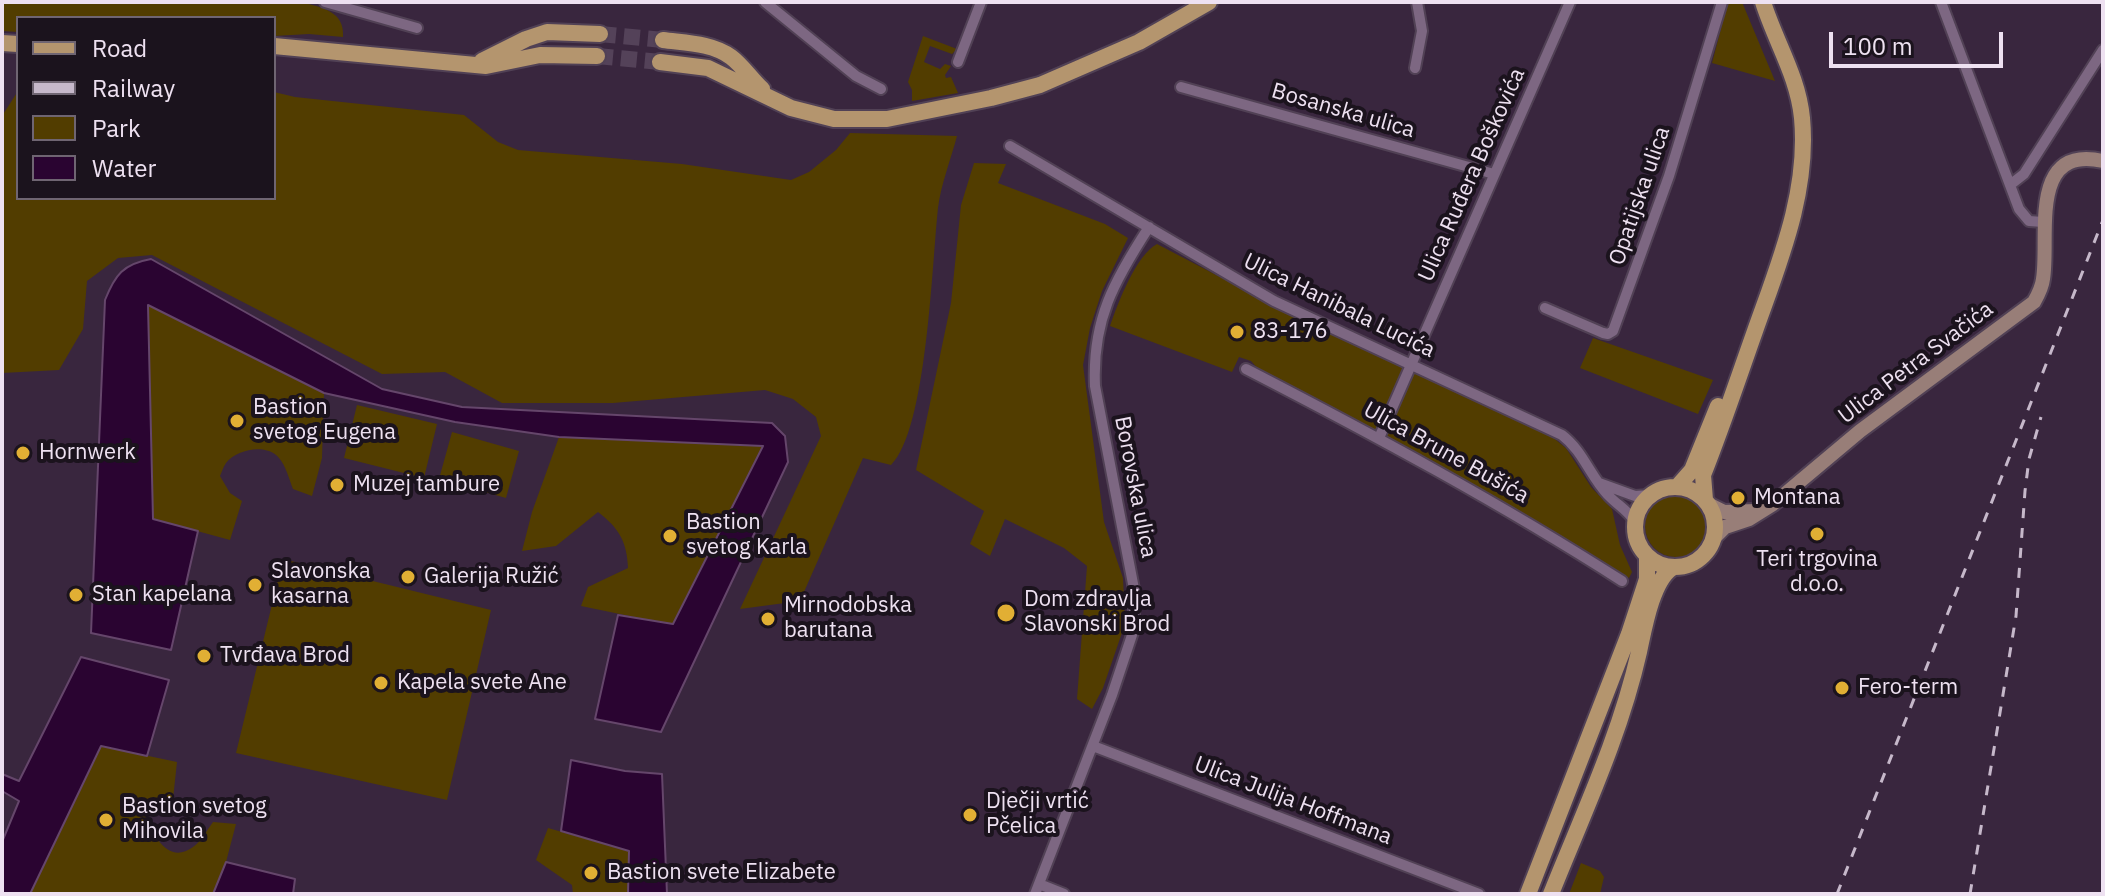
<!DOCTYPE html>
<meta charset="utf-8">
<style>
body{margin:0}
#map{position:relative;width:2105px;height:896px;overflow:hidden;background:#39263e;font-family:"IBM Plex Sans",sans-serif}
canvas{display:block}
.frame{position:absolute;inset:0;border:4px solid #eee1f1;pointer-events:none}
.legend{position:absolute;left:16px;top:16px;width:260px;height:184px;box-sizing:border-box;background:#1b131d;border:2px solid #6f6572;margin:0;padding:10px 14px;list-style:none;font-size:24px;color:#eee1f1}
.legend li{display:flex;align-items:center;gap:16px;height:40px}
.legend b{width:40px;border:2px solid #6f6572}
.scale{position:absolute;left:1829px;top:32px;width:174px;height:36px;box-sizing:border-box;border:4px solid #eee1f1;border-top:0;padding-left:10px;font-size:24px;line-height:28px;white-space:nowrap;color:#eee1f1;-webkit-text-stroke:6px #1b131d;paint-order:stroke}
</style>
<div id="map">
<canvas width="2105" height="896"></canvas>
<div class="frame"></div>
<ul class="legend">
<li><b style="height:10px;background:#b4956e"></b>Road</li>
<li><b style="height:10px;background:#c6b8ca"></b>Railway</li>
<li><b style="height:22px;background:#523d00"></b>Park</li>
<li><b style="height:22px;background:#2a0431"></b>Water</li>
</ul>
<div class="scale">100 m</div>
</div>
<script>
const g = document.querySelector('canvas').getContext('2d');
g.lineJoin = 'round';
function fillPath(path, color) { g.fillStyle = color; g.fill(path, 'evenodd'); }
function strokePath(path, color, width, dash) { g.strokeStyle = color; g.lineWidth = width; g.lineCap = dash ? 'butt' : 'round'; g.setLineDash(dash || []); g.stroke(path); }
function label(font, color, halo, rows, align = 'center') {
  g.font = font + ' "IBM Plex Sans",sans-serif'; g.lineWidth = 8; g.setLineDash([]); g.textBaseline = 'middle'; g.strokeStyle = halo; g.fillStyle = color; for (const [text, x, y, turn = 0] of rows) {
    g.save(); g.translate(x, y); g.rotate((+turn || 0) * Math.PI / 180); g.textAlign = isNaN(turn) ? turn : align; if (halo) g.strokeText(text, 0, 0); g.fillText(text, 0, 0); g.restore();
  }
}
const green = new Path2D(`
 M2 2H302C322 8 345 11 343 37L309 34 274 36V18H18V32L2 31Z
 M1728 2H1742L1775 81 1712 63Z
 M923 36 957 49 952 54 930 46 924 62 940 69 945 64 951 66 945 75 946 78 951 77 958 93 912 101V90L908 82Z
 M18 91V198H274V92L295 97 464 115 498 142 518 150 682 164 791 180 809 172 836 150 850 133 957 136C951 159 941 184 938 208 932 262 927 430 891 465L863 458 800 601 740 609 821 436 816 417 793 399 765 390 613 403H502L445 372 382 374 152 255 118 258 87 281 83 329 59 370 2 373V116Z
 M974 163 1006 164 998 183 1105 224 1128 238 1102 291 1090 328 1083 365 1104 522 1123 578 1125 624 1103 688 1092 709 1077 699 1087 566 1064 548 1005 519 990 556 970 544 984 511 916 470 951 303 961 205Z
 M1157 244 1306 322 1551 436 1566 448 1591 487 1612 509 1620 545 1632 572 1629 578C1510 503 1388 435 1261 372L1251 361 1239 357 1232 372 1110 326C1118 303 1136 255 1157 244Z
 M147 304 324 393 322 458 312 496 293 489C289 479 286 466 279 458 267 443 237 449 226 463 223 467 222 472 220 476L230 493 242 501 230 540 153 519Z
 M1593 338 1713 380 1698 414 1580 368Z
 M357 405 437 424 424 478 344 458Z
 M452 432 519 451 506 498 439 479Z
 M559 437 764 446 673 625 581 606 588 587 628 568C627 542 619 528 598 512L556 546 522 551 532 512Z
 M1645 526a31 31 0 1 1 62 0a31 31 0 1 1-62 0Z
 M283 559 491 610 447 800 236 753Z
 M101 746 177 762 173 799C158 802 151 804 146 819 154 836 169 865 193 847 201 842 207 830 213 822L236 824 226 862 213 894H30Z
 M548 828 629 851 628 894H573L572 885 536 860Z
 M1581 863 1600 871 1604 877 1600 894H1569Z`);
const water = new Path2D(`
 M151 259 382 389 462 407 772 423 785 436 788 462 661 732 595 719 618 615 673 624 763 446 559 437 455 422 324 393 148 305 153 519 198 531 171 650 91 633 105 300C115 275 123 264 151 259Z
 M81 657 169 680 147 756 101 746 30 894H2V842L19 801 2 791V774L19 781Z
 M571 760 625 771 662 774 667 894H628L629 851 561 831Z
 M226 862 295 879 293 894H213Z`);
const primaryTunnel = new Path2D(`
 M600 34 663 40
 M597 56 660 62`);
const minor = new Path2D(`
 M325 2 417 28
 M765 2 856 76 881 89
 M1941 2 2019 209 2029 221 2043 222
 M958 62 981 2
 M1415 68 1422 31 1417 2
 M1181 87 1494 174
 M1010 146 1274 301 1562 435C1583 451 1590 476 1608 495 1617 505 1628 510 1635 522
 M2010 185 2024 174 2103 50
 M1545 308 1603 333 1608 334 1613 331 1669 176 1722 2
 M1246 369C1374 435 1500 503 1622 581
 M1379 438 1570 2
 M1599 483 1635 496 1650 495
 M1093 746 1479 894
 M1039 884 1064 894
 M1035 894 1112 695 1134 629V589L1095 386C1092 320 1114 281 1149 227`);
const secondary = new Path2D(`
 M1708 504 1724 512 1756 511
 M1714 538 1725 527 1749 519 1773 504 1860 431 2034 302C2038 295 2042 288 2043 279 2050 238 2027 144 2103 161`);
const primary = new Path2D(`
 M663 40C685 43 712 43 731 57 743 66 751 79 762 89
 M2 43 18 44
 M274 46 486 66 540 55 597 56
 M482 61 526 39 547 32 600 34
 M660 62 708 68 791 108 834 119H887L991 98 1040 85 1139 42 1209 2
 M1635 527a40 40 0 1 1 80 0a40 40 0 1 1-80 0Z
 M1677 487 1692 470 1718 406
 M1705 500 1703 475C1722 427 1738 379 1755 331 1779 263 1809 192 1802 118 1798 76 1775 41 1763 2
 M1528 894 1629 634 1647 579V556
 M1551 894C1583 814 1620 736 1639 652 1644 629 1652 581 1672 568`);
const rail = new Path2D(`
 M1837 894 2103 220
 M1970 894 2016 616 2025 491 2029 459 2041 417`);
const markers = [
 [1237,332,8,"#e1af34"],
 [237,421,8,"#e1af34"],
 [23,453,8,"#e1af34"],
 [337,485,8,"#e1af34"],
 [1738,498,8,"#e1af34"],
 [1817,534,8,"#e1af34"],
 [670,536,8,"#e1af34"],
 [408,577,8,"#e1af34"],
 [255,585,8,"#e1af34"],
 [76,595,8,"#e1af34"],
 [1006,613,10,"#e1af34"],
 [768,619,8,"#e1af34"],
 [204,656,8,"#e1af34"],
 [381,683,8,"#e1af34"],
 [1842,688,8,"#e1af34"],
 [970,815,8,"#e1af34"],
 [106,820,8,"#e1af34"],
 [591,873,8,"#e1af34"]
];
const streetNames = [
 ["Bosanska ulica",1343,111,16],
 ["Ulica Ruđera Boškovića",1472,175,-66],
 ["Opatijska ulica",1640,196,-71],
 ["Ulica Hanibala Lucića",1339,306,26],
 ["Ulica Petra Svačića",1916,363,-37],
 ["Ulica Brune Bušića",1446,453,29],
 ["Borovska ulica",1135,487,79],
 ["Ulica Julija Hoffmana",1293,801,21]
];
const poiNames = [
 ["83-176",1253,332],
 ["Bastion",253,408],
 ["svetog Eugena",253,433],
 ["Hornwerk",39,453],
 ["Muzej tambure",353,485],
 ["Montana",1754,498],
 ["Bastion",686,523],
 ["svetog Karla",686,548],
 ["Teri trgovina",1817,560,"center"],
 ["d.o.o.",1817,585,"center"],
 ["Slavonska",271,572],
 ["kasarna",271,597],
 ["Galerija Ružić",424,577],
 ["Stan kapelana",92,595],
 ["Dom zdravlja",1024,600],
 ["Slavonski Brod",1024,625],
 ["Mirnodobska",784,606],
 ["barutana",784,631],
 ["Tvrđava Brod",220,656],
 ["Kapela svete Ane",397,683],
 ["Fero-term",1858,688],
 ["Dječji vrtić",986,802],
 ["Pčelica",986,827],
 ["Bastion svetog",122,807],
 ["Mihovila",122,832],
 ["Bastion svete Elizabete",607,873]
];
fillPath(green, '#523d00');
fillPath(water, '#2a0431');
strokePath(water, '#65466b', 2);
strokePath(primaryTunnel, '#544259', 16, [16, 8]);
strokePath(minor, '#514155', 14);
strokePath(secondary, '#514155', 18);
strokePath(primary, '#514155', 20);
strokePath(minor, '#7d6782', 10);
strokePath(secondary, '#987e78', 14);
strokePath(primary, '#b4956e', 16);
strokePath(rail, '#c6b8ca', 3, [10, 10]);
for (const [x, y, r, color] of markers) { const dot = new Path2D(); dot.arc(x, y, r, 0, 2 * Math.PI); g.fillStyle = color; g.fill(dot); strokePath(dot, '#1b131d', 3); }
label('22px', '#eee1f1', '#1b131d', streetNames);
label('22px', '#eee1f1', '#1b131d', poiNames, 'left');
</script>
